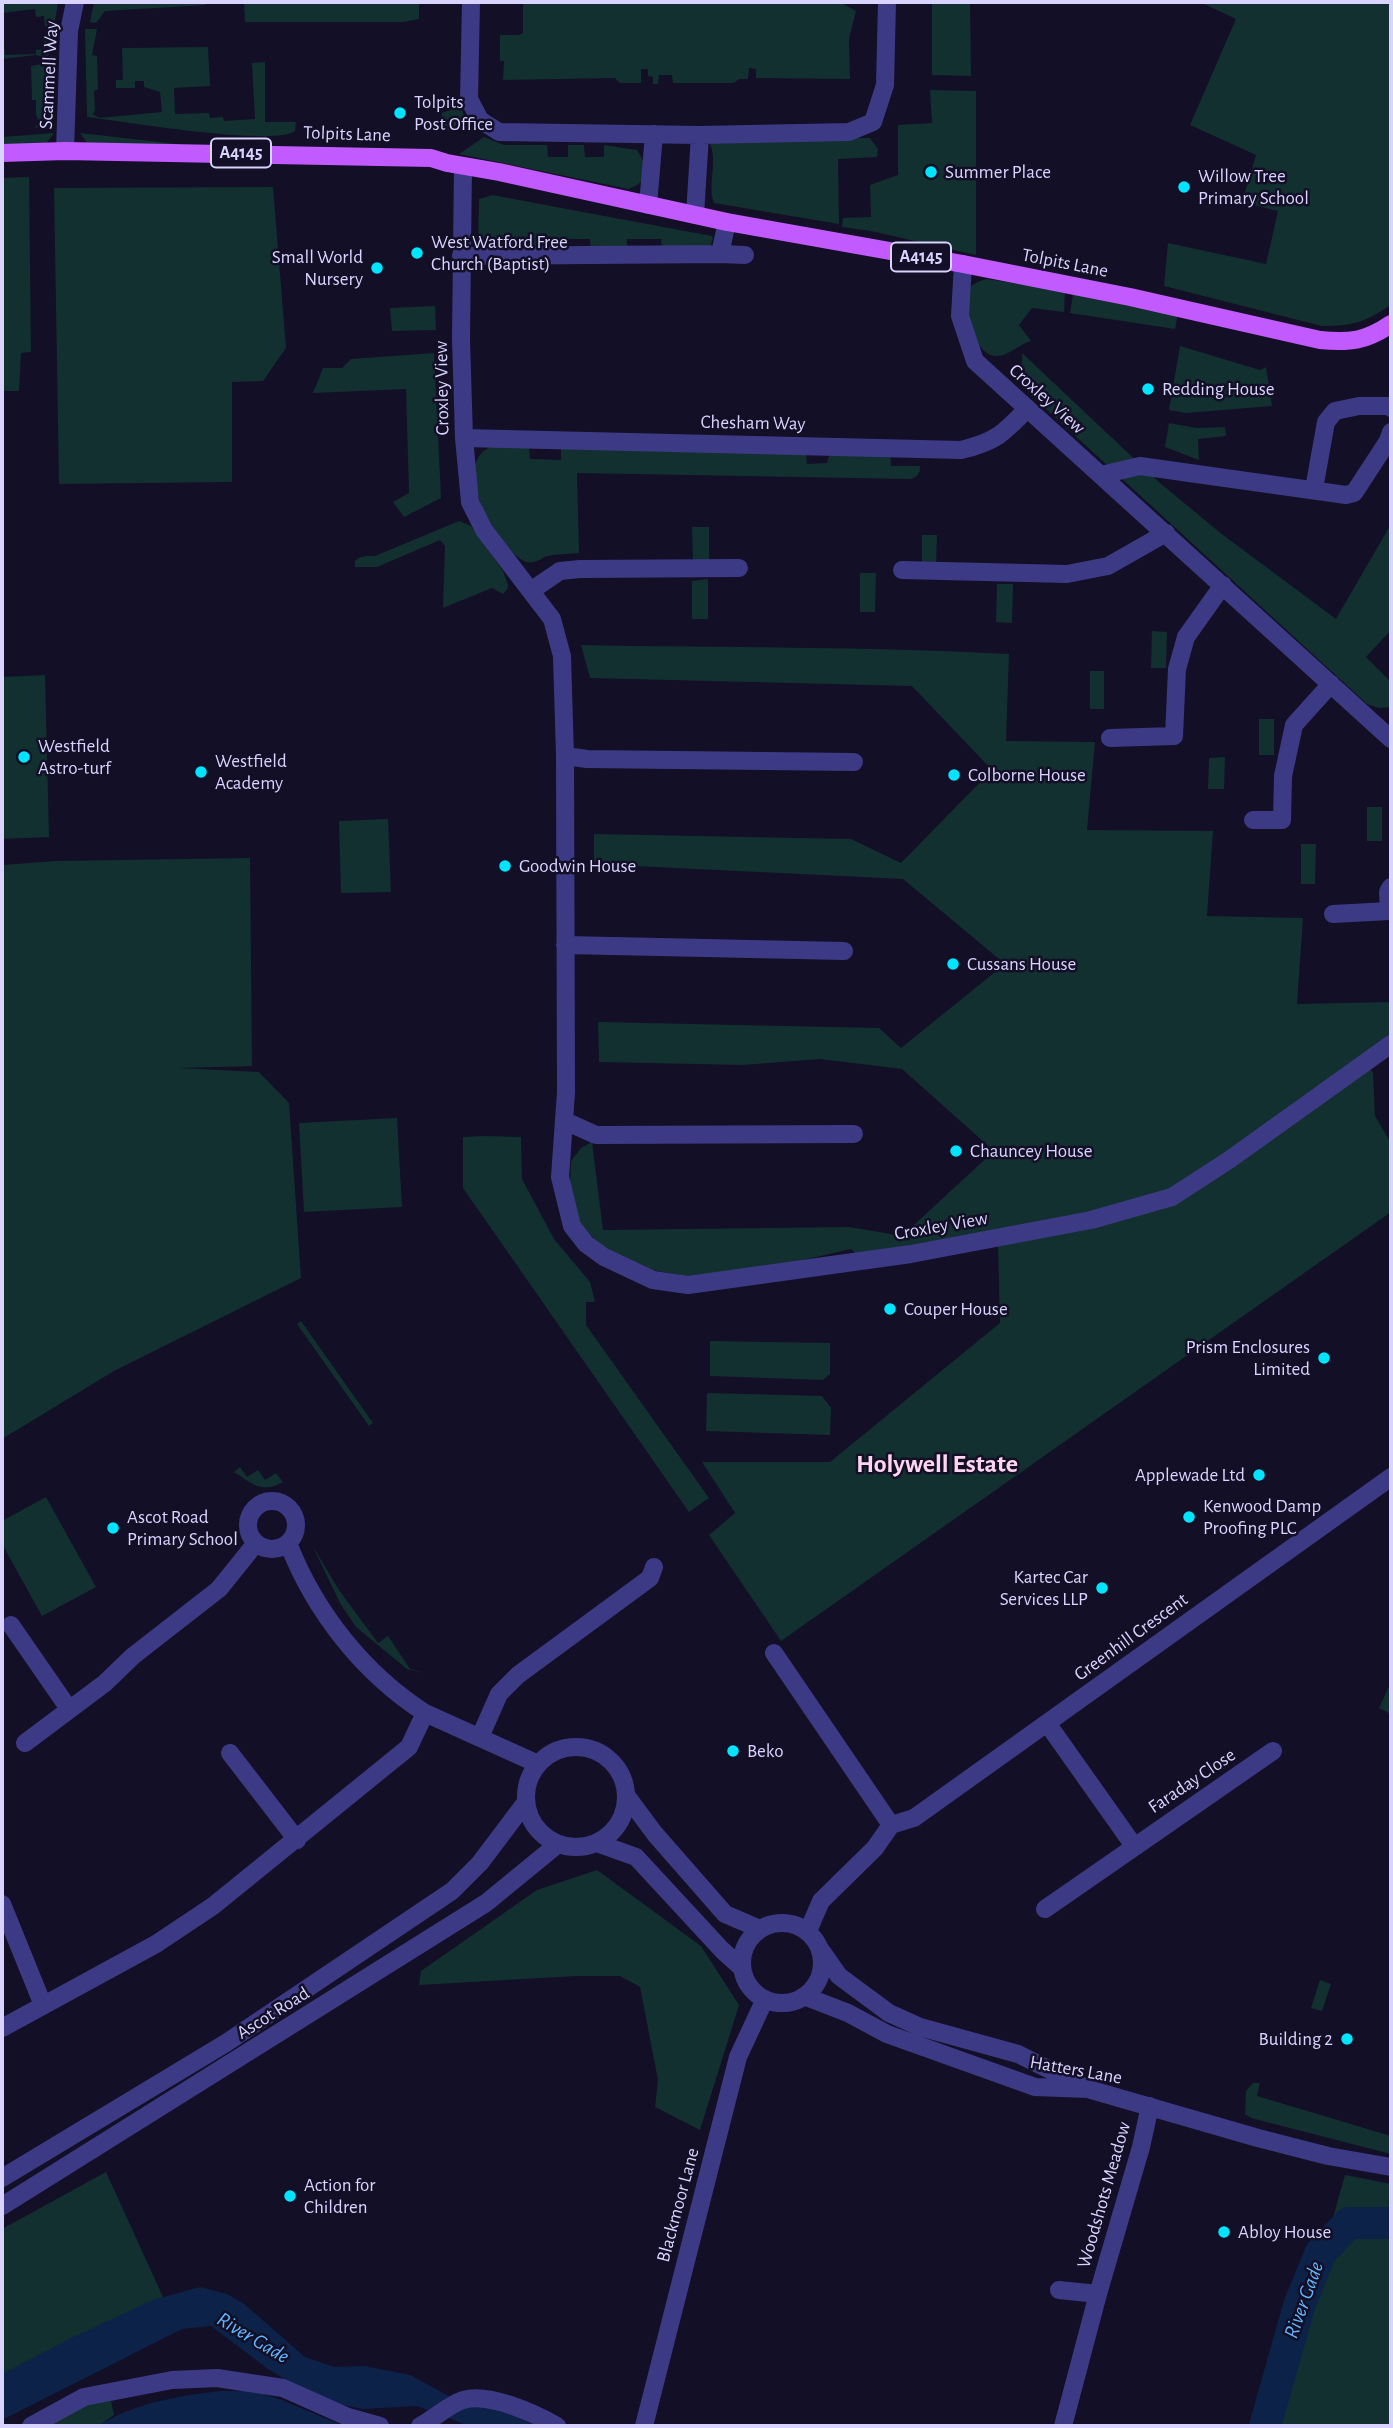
<!DOCTYPE html>
<style>
body{margin:0}
#map{position:relative;width:1393px;height:2428px;overflow:hidden;background:#130f26;font-family:"Alegreya Sans",sans-serif}
canvas{display:block}
.frame{position:absolute;inset:0;border:4px solid #d9d4ff;pointer-events:none}
</style>
<div id="map">
<canvas width="1393" height="2428"></canvas>
<div class="frame"></div>
</div>
<script>
const g = document.querySelector('canvas').getContext('2d');
g.lineJoin = 'round';
function fillPath(path, color) { g.fillStyle = color; g.fill(path, 'evenodd'); }
function strokePath(path, color, width, dash) { g.strokeStyle = color; g.lineWidth = width; g.lineCap = dash ? 'butt' : 'round'; g.setLineDash(dash || []); g.stroke(path); }
function label(font, color, halo, rows, align = 'center') {
  g.font = font + ' "Alegreya Sans",sans-serif'; g.lineWidth = 5; g.setLineDash([]); g.textBaseline = 'middle'; g.strokeStyle = halo; g.fillStyle = color; for (const [text, x, y, turn = 0] of rows) {
    g.save(); g.translate(x, y); g.rotate((+turn || 0) * Math.PI / 180); g.textAlign = isNaN(turn) ? turn : align; if (halo) g.strokeText(text, 0, 0); g.fillText(text, 0, 0); g.restore();
  }
}
const green = new Path2D(`
 M2 2H58L54 27 51 29 45 26 44 16 36 17 35 9 2 13Z
 M94 2H206V5L105 11 96 23 90 22Z
 M244 2H419V19L403 22H245Z
 M523 2H840L856 11 849 39 850 79 756 78V69L749 68 748 79H740L733 83H673L672 75H659L658 84H653V77L648 76V69H641V83H620L615 78 503 80 504 61H500V35H519L523 33Z
 M932 2H970L971 76 932 75Z
 M1200 2H1391V305C1364 322 1355 326 1322 326L1164 286 1168 243 1266 264 1278 211 1242 202 1256 155 1190 125 1236 19Z
 M85 29H97L92 55 97 56 98 89 94 91 95 110 93 114 99 118 162 112 160 92 144 87V81H135V88H116V80H123L122 48 208 47 210 86 174 88 175 114 209 113 210 118 223 117 224 121 255 119 252 63 265 62V122H296L295 131C275 147 120 121 87 117Z
 M44 40H52C53 46 51 54 46 58L36 55 2 59V43H4L5 55 36 54V50L45 49Z
 M47 63 46 126 35 128 39 122 36 114V100H32L31 66Z
 M930 90 976 91V255L871 231 842 227 843 218 871 217 870 185 898 175V125L932 123Z
 M460 106 467 122 452 131 441 129 442 113Z
 M54 133 46 144 2 150V137Z
 M80 133 195 146 87 143Z
 M484 137 504 145H547L548 157H568V145H584L585 157H604V145L637 150C648 166 649 183 628 189L459 154Z
 M718 138H870L878 149 877 157 838 159 839 224 714 203C707 184 718 162 710 144Z
 M29 177 31 352 21 353 19 391H2V178Z
 M273 187 286 348 263 381 232 382V482L59 484 54 188Z
 M492 195 712 236 713 239 710 247 662 251 661 239H627V251H591L590 239H556V251L489 252 478 244 479 199Z
 M987 279 1065 291 1064 312 1032 308 1019 325 1031 341C1019 344 1008 357 996 356 974 355 960 307 968 290 972 283 980 281 987 279Z
 M1073 294 1178 314 1175 329 1070 313Z
 M435 306 436 330 392 331 390 308Z
 M1180 346 1260 370 1266 367 1272 406 1186 413 1169 410Z
 M434 353 441 498 404 517 393 502 409 493 406 389 313 393 323 368H342L351 359Z
 M1022 353 1160 483 1223 535 1336 619 1391 524V630L1366 657 1391 682V707L1379 708 1367 704 1020 385C1017 370 1024 364 1022 353Z
 M1169 423 1197 428 1225 427 1226 436 1198 439 1199 460 1165 447Z
 M495 446H529L530 459 561 460V447L806 452 807 464 827 463 830 452H890L891 466H920C920 474 918 477 910 479L577 473 579 553C569 554 557 554 547 556 540 559 535 564 527 562 498 553 445 457 495 446Z
 M459 521 471 526 503 571 508 585 507 590 503 594 492 588 443 608 445 546 440 540 377 567H355V561C361 555 368 556 375 556Z
 M692 527H709V562H693Z
 M922 535H937L936 565H922Z
 M860 573H876L875 612H860Z
 M708 579V619H692V581Z
 M997 584H1013L1012 623 996 622Z
 M1152 631 1167 632 1166 668H1151Z
 M581 645C724 648 867 646 1009 654L1006 741 1095 742 1087 830 1213 831 1207 916 1303 918 1297 1004 1391 1002V1034L1362 1055 1373 1073 1375 1116 1391 1143V1212L781 1641 709 1535 735 1513 702 1462H830L1000 1323 998 1246 870 1268 851 1249 777 1266 686 1276 652 1270 602 1247 580 1224 570 1183 571 1161 581 1148 592 1142 603 1230 850 1227 902 1236 994 1151 902 1069 820 1059 743 1065 599 1062 598 1022 879 1028 901 1048 1005 964 903 879 594 864V834L851 839 901 863 992 770 912 686 590 678Z
 M1090 671H1104V709H1090Z
 M45 675 49 837 2 839V677Z
 M1259 719H1274V755H1259Z
 M1225 757 1224 789H1208L1209 758Z
 M1367 807H1382V841H1367Z
 M388 819 391 892 341 893 339 821Z
 M1301 844H1316L1315 884H1301Z
 M250 858 252 1066 179 1068 259 1072 289 1103 301 1278 114 1371 2 1439V865L56 861Z
 M397 1118 402 1207 304 1212 299 1123Z
 M484 1136 521 1137 522 1179 554 1239 590 1282 595 1302H586V1325L709 1498 689 1512 463 1188V1137Z
 M301 1321 373 1423 369 1426 297 1324Z
 M710 1341 830 1343V1374L823 1380 710 1376Z
 M707 1393 822 1396 831 1408 830 1435 706 1431Z
 M240 1467 247 1477 258 1470 265 1480 276 1473 283 1482C261 1494 253 1484 234 1472Z
 M46 1497 96 1587 42 1616 2 1544V1521Z
 M312 1545 339 1590 378 1643 388 1636 410 1669 427 1674 407 1669 356 1627 340 1603Z
 M1391 1682V1714L1379 1708Z
 M597 1870 701 1946 739 2005 700 2130 655 2107 658 2080 640 1987 620 1976H576L419 1985 421 1971 537 1890Z
 M1320 1980 1331 1984 1322 2011 1311 2008Z
 M1253 2083H1260L1257 2096 1391 2136V2154L1251 2118 1245 2114 1246 2091Z
 M106 2172 163 2297 2 2378V2229Z
 M1345 2175 1391 2184V2426H1274Z
 M110 2396 114 2415 98 2426H38L85 2400Z`);
const water = new Path2D(`
 M200 2287 227 2294 243 2303 305 2357 334 2367 365 2366 410 2375 464 2404 474 2403 508 2411 536 2426H469L417 2406 363 2409 334 2403 301 2389 268 2369 211 2326 182 2329 2 2420V2374L71 2338 153 2300Z
 M220 2391H253L282 2400 344 2426H98C134 2403 178 2396 220 2391Z`);
const river = new Path2D(`
 M1265 2426 1300 2303 1321 2252 1349 2223H1391`);
const minor = new Path2D(`
 M471 2 469 99 480 120 499 132 700 135 849 132 873 122 885 85 887 2
 M65 151 69 31 75 2
 M463 166 461 339 464 438 470 502 484 530 552 619 562 656 565 756 566 1092 560 1177 572 1226 586 1244 604 1257 653 1280 688 1285 911 1254 1091 1220 1172 1197 1229 1160 1391 1044
 M648 205 654 134
 M695 215 700 135
 M720 254 745 255
 M461 256 720 254 727 222
 M963 264 960 316 975 361 1391 739
 M464 438 961 450C995 442 1003 434 1027 409
 M1101 475 1140 466 1346 495 1354 493 1388 441 1391 432
 M1314 489 1326 422 1335 411 1359 406H1390L1391 408
 M902 570 1067 574 1108 566 1166 533
 M532 590 560 571 580 569 739 568
 M1110 738 1174 736 1177 669 1186 637 1223 585
 M565 756 587 759 854 762
 M1253 820H1282L1283 776 1294 725 1331 684
 M1333 914 1389 911 1388 892 1391 887
 M565 945 844 951
 M565 1121 596 1135 854 1134
 M248 1525a24 24 0 1 1 48 0a24 24 0 1 1-48 0Z
 M288 1543C315 1612 363 1673 425 1713L538 1764
 M11 1625 69 1709
 M774 1653 891 1825
 M1047 1723 1134 1846
 M480 1737 499 1694 518 1675 650 1578 654 1567
 M25 1743 105 1683 133 1656 219 1589 256 1543
 M526 1797a50 50 0 1 1 100 0a50 50 0 1 1-100 0Z
 M230 1753 297 1840
 M626 1795 655 1834 725 1914 760 1929
 M597 1843 636 1857 722 1950 742 1968
 M2 1904 43 2005
 M1045 1909 1273 1751
 M742 1963a40 40 0 1 1 80 0a40 40 0 1 1-80 0Z
 M808 1931 821 1901 875 1848 891 1825 914 1818 1391 1477
 M820 1949 839 1976 889 2013 920 2027 1018 2054 1082 2086
 M804 1996 848 2013 887 2034 1035 2087 1088 2089 1258 2138 1328 2156 1391 2167
 M2 2028 156 1944 213 1906 409 1747 425 1713
 M2 2178 226 2043 452 1891 480 1863 526 1802
 M2 2206 486 1903 558 1844
 M1059 2290 1098 2294
 M31 2426 84 2397 172 2380 217 2378 283 2388 348 2417 380 2426
 M420 2426C434 2419 448 2405 463 2400 488 2392 534 2413 557 2426
 M644 2426 738 2057 765 1999
 M1063 2426 1098 2294 1141 2147 1150 2106`);
const major = new Path2D(`
 M2 153 65 151 431 158 447 163 499 172 727 222 963 264 1130 297 1320 340C1350 343 1366 341 1391 324`);
const markers = [
 [400,113,7,"#00e5ff"],
 [931,172,7,"#00e5ff"],
 [1184,187,7,"#00e5ff"],
 [417,253,7,"#00e5ff"],
 [377,268,7,"#00e5ff"],
 [1148,389,7,"#00e5ff"],
 [24,757,7,"#00e5ff"],
 [201,772,7,"#00e5ff"],
 [954,775,7,"#00e5ff"],
 [505,866,7,"#00e5ff"],
 [953,964,7,"#00e5ff"],
 [956,1151,7,"#00e5ff"],
 [890,1309,7,"#00e5ff"],
 [1324,1358,7,"#00e5ff"],
 [1259,1475,7,"#00e5ff"],
 [1189,1517,7,"#00e5ff"],
 [113,1528,7,"#00e5ff"],
 [1102,1588,7,"#00e5ff"],
 [733,1751,7,"#00e5ff"],
 [1347,2039,7,"#00e5ff"],
 [290,2196,7,"#00e5ff"],
 [1224,2232,7,"#00e5ff"]
];
const shields = [
 [241,153,60],
 [921,257,60]
];
const shieldNames = [
 ["A4145",241,153],
 ["A4145",921,257]
];
const streetNames = [
 ["Scammell Way",49,75,-87],
 ["Tolpits Lane",347,134,2],
 ["Tolpits Lane",1065,263,11],
 ["Croxley View",442,388,-91],
 ["Croxley View",1047,399,42],
 ["Chesham Way",753,423,1],
 ["Croxley View",941,1226,-10],
 ["Greenhill Crescent",1131,1637,-36],
 ["Faraday Close",1192,1781,-34],
 ["Ascot Road",273,2013,-32],
 ["Hatters Lane",1076,2070,10],
 ["Woodshots Meadow",1104,2195,-74],
 ["Blackmoor Lane",678,2205,-75]
];
const poiNames = [
 ["Tolpits",414,102],
 ["Post Office",414,124],
 ["Summer Place",945,172],
 ["Willow Tree",1198,176],
 ["Primary School",1198,198],
 ["West Watford Free",431,242],
 ["Church (Baptist)",431,264],
 ["Small World",363,257,"right"],
 ["Nursery",363,279,"right"],
 ["Redding House",1162,389],
 ["Westfield",38,746],
 ["Astro-turf",38,768],
 ["Westfield",215,761],
 ["Academy",215,783],
 ["Colborne House",968,775],
 ["Goodwin House",519,866],
 ["Cussans House",967,964],
 ["Chauncey House",970,1151],
 ["Couper House",904,1309],
 ["Prism Enclosures",1310,1347,"right"],
 ["Limited",1310,1369,"right"],
 ["Applewade Ltd",1245,1475,"right"],
 ["Kenwood Damp",1203,1506],
 ["Proofing PLC",1203,1528],
 ["Ascot Road",127,1517],
 ["Primary School",127,1539],
 ["Kartec Car",1088,1577,"right"],
 ["Services LLP",1088,1599,"right"],
 ["Beko",747,1751],
 ["Building 2",1333,2039,"right"],
 ["Action for",304,2185],
 ["Children",304,2207],
 ["Abloy House",1238,2232]
];
const waterNames = [
 ["River Gade",1304,2300,-70],
 ["River Gade",253,2338,31]
];
const districtNames = [
 ["Holywell Estate",937,1464]
];
fillPath(green, '#12302f');
fillPath(water, '#0c2248');
strokePath(river, '#0c2248', 32);
strokePath(minor, '#3d3a85', 18);
strokePath(major, '#c25bff', 18);
for (const [x, y, r, color] of markers) { const dot = new Path2D(); dot.arc(x, y, r, 0, 2 * Math.PI); g.fillStyle = color; g.fill(dot); strokePath(dot, '#130f26', 2.5); }
for (const [x, y, w] of shields) { const box = new Path2D(); box.roundRect(x - w / 2, y - 14.5, w, 29, 5); g.fillStyle = '#130f26'; g.fill(box); strokePath(box, '#d9d4ff', 2); }
label('bold 18px', '#d9d4ff', null, shieldNames);
label('19px', '#d9d4ff', '#130f26', streetNames);
label('19px', '#d9d4ff', '#130f26', poiNames, 'left');
label('italic 21px', '#62b6ff', '#130f26', waterNames);
label('bold 26px', '#ffd6f0', '#130f26', districtNames);
</script>
